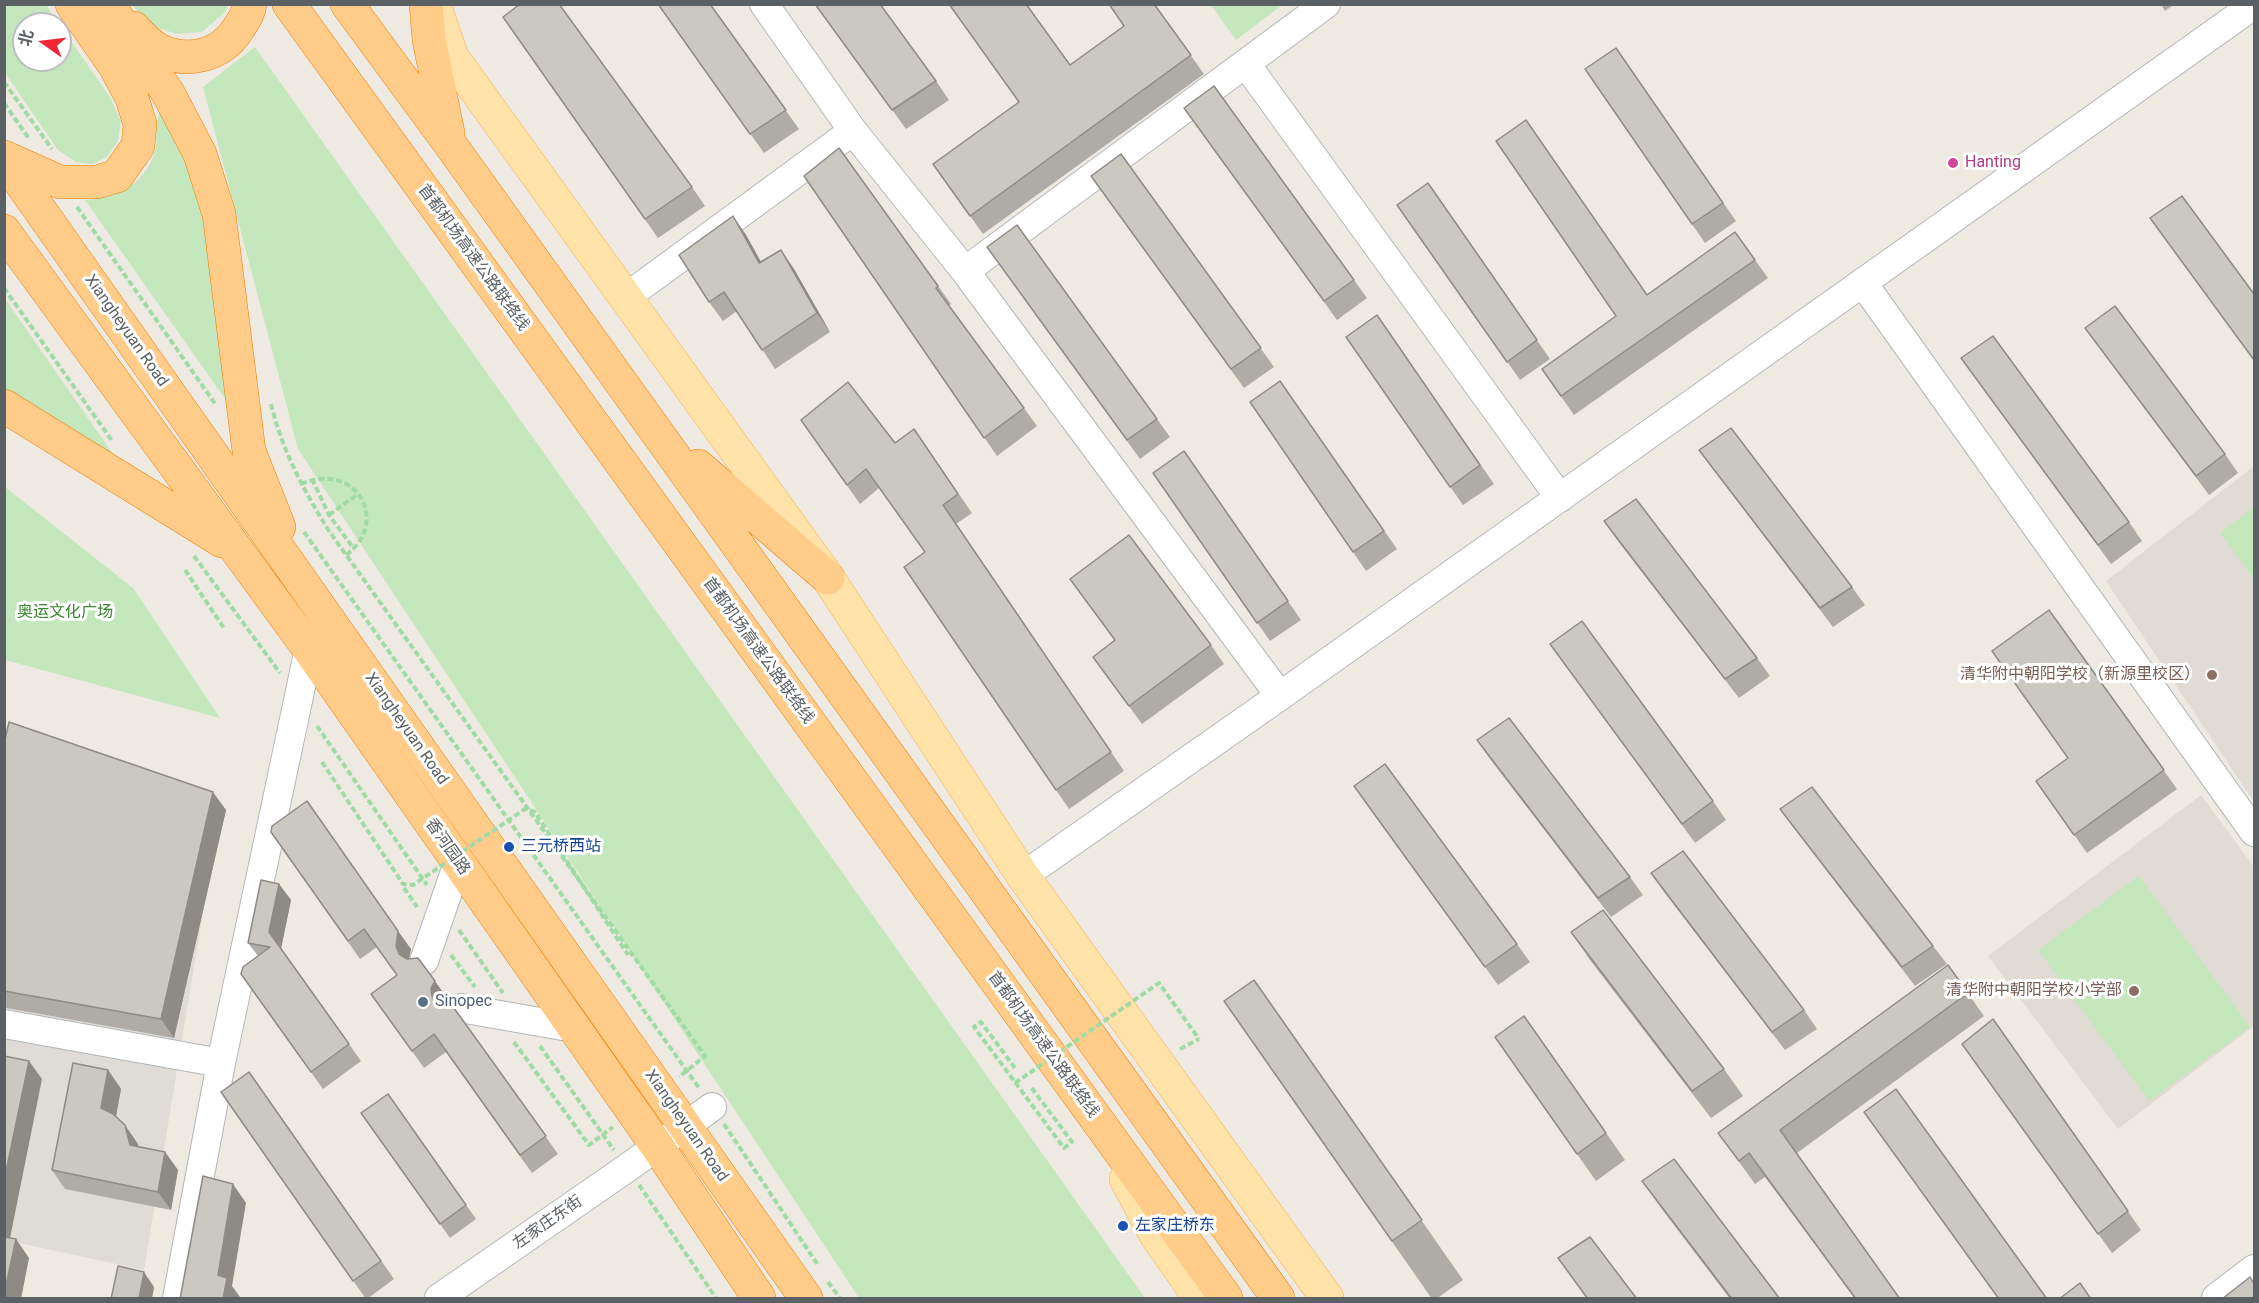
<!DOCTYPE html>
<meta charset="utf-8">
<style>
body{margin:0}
#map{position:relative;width:2259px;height:1303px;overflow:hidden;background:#eeeae2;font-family:Roboto,"Noto Sans SC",sans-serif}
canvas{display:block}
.frame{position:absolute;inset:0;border:6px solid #5b6064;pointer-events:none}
.north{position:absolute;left:12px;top:12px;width:60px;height:60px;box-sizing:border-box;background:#fff;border:2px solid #bdbfc1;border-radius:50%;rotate:284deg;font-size:16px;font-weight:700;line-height:24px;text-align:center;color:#5b6064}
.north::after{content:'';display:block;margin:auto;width:21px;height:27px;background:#f12638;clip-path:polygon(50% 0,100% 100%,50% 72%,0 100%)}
</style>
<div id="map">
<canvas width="2259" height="1303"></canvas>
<div class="frame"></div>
<div class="north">北</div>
</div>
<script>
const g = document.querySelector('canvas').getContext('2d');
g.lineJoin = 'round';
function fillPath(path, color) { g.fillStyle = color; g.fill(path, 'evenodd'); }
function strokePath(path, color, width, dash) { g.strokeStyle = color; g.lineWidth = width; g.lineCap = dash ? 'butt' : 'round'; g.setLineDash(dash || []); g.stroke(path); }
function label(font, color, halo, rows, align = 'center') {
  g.font = font + ' Roboto,"Noto Sans SC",sans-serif'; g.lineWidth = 6; g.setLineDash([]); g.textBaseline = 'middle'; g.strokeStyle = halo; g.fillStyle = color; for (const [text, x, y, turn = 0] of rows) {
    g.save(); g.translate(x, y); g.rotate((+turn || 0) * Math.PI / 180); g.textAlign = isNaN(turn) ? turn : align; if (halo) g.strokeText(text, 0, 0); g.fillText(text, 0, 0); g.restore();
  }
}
const industrial = new Path2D(`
 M5 727 221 804 144 1270 5 1240Z`);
const education = new Path2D(`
 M2254 466V802L2106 581Z
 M2201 795 2254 867V1026L2118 1129 1988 956Z`);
const green = new Path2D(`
 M4 5H46L59 24H24V60H60V25L111 99 121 121 118 141 107 157 92 164 76 162 58 150 5 73Z
 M133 5H228L225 12 202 32 177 34 158 28 139 13Z
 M1211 5H1282L1236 40Z
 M255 47 1145 1298H859L298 449 203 87Z
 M162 104 188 159 208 229 228 403 85 200C119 198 149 182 156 146 157 140 156 133 156 127 157 119 160 112 162 104Z
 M5 299 120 464 5 395Z
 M5 487 133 588 220 718 5 660Z
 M2254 507V579L2220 533Z
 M2139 876 2250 1027 2149 1101 2038 950Z`);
const path = new Path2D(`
 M4 82 52 149
 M4 103 30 140
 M77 207 216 405
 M4 288 113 442
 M271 404C282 450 304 491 329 531L705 1056 679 1077
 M312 479 329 515 354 549
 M301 484C356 460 391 522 346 555
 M329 515 358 494
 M304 532 699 1088
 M194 556 280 673
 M185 570 224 628
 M317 726 427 885
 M404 888 417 907
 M459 930 503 993
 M451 955 475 987
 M514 1042 589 1145 613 1127
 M540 1046 614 1150
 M1180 1049 1199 1039
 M1015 1068 981 1022 974 1027 1064 1148 1072 1142 1031 1087
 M724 1124 818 1265
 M639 1185 716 1298
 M828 1282 840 1298`);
const minor = new Path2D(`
 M1246 64 1560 498
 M853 131 965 271 1280 696
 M965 271 1326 4
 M1863 283 2254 832
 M625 298 853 131 764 4
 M1023 876 1280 696 2254 5
 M424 961 458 863
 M460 1008 574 1028
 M4 1024 221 1063
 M177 1298 221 1063 309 649
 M439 1298 627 1168 712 1107
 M2216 1298 2254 1269`);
const major = new Path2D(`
 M434 4 452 57 828 578 1023 876 1327 1298
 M1126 1179 1156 1235 1200 1298`);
const highway = new Path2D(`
 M108 4 168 93 200 154 219 214 249 451 279 527
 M289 4 1226 1298
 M347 4 450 144 1278 1298
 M426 4 429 40 448 133
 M134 28C141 36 150 45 159 50 187 64 221 56 238 29 243 21 249 14 250 4
 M4 157 60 182H97L117 176 138 146 140 124 132 98 115 66 72 4
 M4 159 806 1298
 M4 231 309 649 657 1146 759 1298
 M4 406 222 541
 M698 466 828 578`);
const pathBridge = new Path2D(`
 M322 762 403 884 413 885 525 809 535 812 628 955
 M1015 1083 1159 983 1199 1039`);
const wall = new Path2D(`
 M658 4H710L799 129 764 153Z
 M815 4 936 81 949 100 906 129Z
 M1154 4 1204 74 983 234 933 164Z
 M2161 4H2175L2165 11Z
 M503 17 692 187 705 206 658 238Z
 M1616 48 1736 221 1705 243 1585 69Z
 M1214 86 1367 298 1337 320 1184 108Z
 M839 148 951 304 949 306 1037 426 997 456 804 176Z
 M1121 154 1274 367 1244 388 1091 176Z
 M1428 183 1550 359 1520 380 1397 205Z
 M733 216 746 235 761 262 781 250 794 269 830 332 775 369 737 311 723 321 709 302Z
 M1017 225 1170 437 1140 459 987 247Z
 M1735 232 1768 278 1574 415 1542 369Z
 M1377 315 1494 484 1463 505 1346 337Z
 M2085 328 2225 454 2238 473 2209 495Z
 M1961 358 2129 522 2142 541 2111 564Z
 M1280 381 1397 549 1366 571 1250 402Z
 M801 420 895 443 914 429 972 513 956 524 1124 771 1069 809 1056 790 925 552 879 488 860 504Z
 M1699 450 1852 587 1865 605 1833 627 1712 468Z
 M1184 451 1301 620 1270 641 1153 473Z
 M1604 521 1757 658 1770 676 1739 698 1617 540Z
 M1070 579 1211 645 1224 664 1142 724 1093 657 1115 641Z
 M2049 610 2177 789 2087 853 2036 781 2068 758Z
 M1564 662 1713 801 1726 820 1695 843Z
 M1477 740 1630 877 1643 895 1611 917 1490 759Z
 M4 744 226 810 174 1038 7 1008H4Z
 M1367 805 1517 944 1530 962 1498 985Z
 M1780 809 1933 946 1947 964 1915 986 1793 827Z
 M271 832 411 949 409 959 447 998 444 1005 454 1008 558 1154 532 1173 446 1052 424 1068 371 994 397 975 377 947 360 959Z
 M1651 873 1804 1010 1817 1029 1785 1050 1664 892Z
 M279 884 291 900 281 948 361 1061 323 1089 241 974 258 956 248 943Z
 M1571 932 1724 1069 1743 1096 1711 1118 1590 960Z
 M1948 965 1984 1016 1797 1153 1900 1299H1855L1765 1177 1755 1184 1718 1133Z
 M1254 980 1463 1280 1436 1299H1432L1224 1001Z
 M1524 1016 1625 1160 1596 1181 1495 1037Z
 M1993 1019 2141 1230 2112 1253 1962 1044Z
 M108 1070 121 1089 116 1116 138 1144V1146L165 1152 178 1170 171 1210 65 1189 52 1170Z
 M249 1072 394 1279 367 1299H366L221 1092Z
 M388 1094 476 1219 450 1238 361 1113Z
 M1642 1181 1780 1299H1730L1661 1208Z
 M1558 1258 1637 1299H1587Z`);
const shadedWall = new Path2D(`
 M733 216 746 235 772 282 759 263Z
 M781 250 794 269 830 332 817 313Z
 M213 792 226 810 174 1038 161 1019Z
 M279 884 291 900 281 949 269 932Z
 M398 931 411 949 408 964 399 954 396 946Z
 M435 981 447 998 444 1006V1013L432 996 431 988Z
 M29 1061 42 1079 7 1253 4 1250V1181Z
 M108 1070 121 1089 114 1127 101 1108Z
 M125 1125 138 1144 143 1163 130 1145Z
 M165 1152 178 1170 171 1210 158 1192Z
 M233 1184 246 1203 232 1286 240 1297 239 1299H223L218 1275Z
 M16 1239 29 1258 21 1299H4V1294Z
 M144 1272 154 1287 152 1299H139Z`);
const building = new Path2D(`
 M520 4H559L692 187 645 219 503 17Z
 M658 4H710L786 110 750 134Z
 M815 4H880L936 81 892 110Z
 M949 4H1026L1070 65 1124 26 1109 4H1154L1191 55 970 216 933 164 1019 102Z
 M1616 48 1723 203 1692 224 1585 69Z
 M1214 86 1354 280 1324 301 1184 108Z
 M1526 120 1647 295 1735 232 1755 260 1561 396 1542 369 1616 316 1496 141Z
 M839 148 938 286 936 288 1024 408 984 438 804 176Z
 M1121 154 1261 348 1231 369 1091 176Z
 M1428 183 1537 340 1507 362 1397 205Z
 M2182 196 2254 294V360L2150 218Z
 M733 216 759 263 781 250 817 313 762 350 724 292 709 302 679 255Z
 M1017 225 1157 419 1127 440 987 247Z
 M2115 306 2225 454 2196 476 2085 328Z
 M1377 315 1480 465 1450 487 1346 337Z
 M1993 336 2129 522 2098 545 1961 358Z
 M1280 381 1384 531 1353 552 1250 402Z
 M848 382 895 443 914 429 958 494 943 505 1111 752 1056 790 904 567 925 552 866 469 847 485 801 420Z
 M1731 428 1852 587 1820 608 1699 450Z
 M1184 451 1288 601 1257 623 1153 473Z
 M1636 499 1757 658 1725 679 1604 521Z
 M1129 535 1211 645 1129 706 1093 657 1115 640 1070 579Z
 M2049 610 2164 770 2074 835 2036 781 2068 758 1992 651Z
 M1582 621 1713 801 1682 824 1550 644Z
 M1509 718 1630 877 1598 898 1477 740Z
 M9 722 213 792 161 1019 4 991V744Z
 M1385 764 1517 944 1485 967 1354 786Z
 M1812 787 1933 946 1902 967 1780 809Z
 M307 801 398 931 396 946 399 954 407 959 418 958 435 981 431 988 432 996 437 1003 454 1008 546 1136 520 1155 434 1034 412 1051 371 994 397 975 364 929 348 941 271 832 272 826Z
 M1683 851 1804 1010 1772 1032 1651 873Z
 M261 880 279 884 269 932 349 1044 311 1072 241 974 243 967 270 947 248 943Z
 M1603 910 1724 1069 1692 1091 1571 932Z
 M1948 965 1968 993 1780 1130 1900 1299H1856L1749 1153 1739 1161 1718 1133Z
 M1254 980 1422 1220 1392 1241 1224 1001Z
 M1524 1016 1606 1133 1577 1154 1495 1037Z
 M1993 1019 2128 1211 2098 1234 1962 1044Z
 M4 1056 29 1061 4 1181Z
 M73 1063 108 1070 101 1108 113 1114 125 1125 130 1145 165 1152 158 1192 52 1170Z
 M249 1072 381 1261 353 1281 221 1092Z
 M1896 1089 2047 1299H1999L1864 1112Z
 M388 1094 466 1205 440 1224 361 1113Z
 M1674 1159 1780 1299H1732L1642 1181Z
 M203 1176 233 1184 218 1275 227 1278 223 1299H180Z
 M4 1237 16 1239 4 1294Z
 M1590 1237 1637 1299H1588L1558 1258Z
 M118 1266 144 1272 139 1299H111Z
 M2250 1277 2254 1284V1299H2222Z
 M2080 1283 2091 1299H2059Z`);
const markers = [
 [1953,163,6,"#d1479c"],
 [2212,675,6,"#8d6e63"],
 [509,847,6,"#1a4fb4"],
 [2134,991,6,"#8d6e63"],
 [423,1002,6,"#5c6f8a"],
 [1123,1226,6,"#1a4fb4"]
];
const hotelNames = [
 ["Hanting",1965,163]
];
const streetNames = [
 ["首都机场高速公路联络线",473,258,54],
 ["Xiangheyuan Road",126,331,55],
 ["首都机场高速公路联络线",758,651,54],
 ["Xiangheyuan Road",406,729,55],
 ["香河园路",447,847,55],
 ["首都机场高速公路联络线",1043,1045,54],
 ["Xiangheyuan Road",686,1126,55],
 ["左家庄东街",548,1223,-35]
];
const parkNames = [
 ["奥运文化广场",65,613]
];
const educationNames = [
 ["清华附中朝阳学校（新源里校区）",2200,675],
 ["清华附中朝阳学校小学部",2122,991]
];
const transitNames = [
 ["三元桥西站",521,847],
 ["左家庄桥东",1135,1226]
];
const serviceNames = [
 ["Sinopec",435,1002]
];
fillPath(industrial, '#dfdcd7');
fillPath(education, '#e0dbd3');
fillPath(green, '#c4e7bd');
strokePath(minor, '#b3b7ba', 30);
strokePath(major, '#f8ae52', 34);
strokePath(highway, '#f17d00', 34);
strokePath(path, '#a0daa5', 4, [6, 3]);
strokePath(minor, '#fff', 28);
strokePath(major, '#ffe2a7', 33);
strokePath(highway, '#ffcd89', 33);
strokePath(pathBridge, '#a0daa5', 4, [6, 3]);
fillPath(wall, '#afaba6');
fillPath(shadedWall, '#8e8b87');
fillPath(building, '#cbc7c1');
strokePath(building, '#8e8b87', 1.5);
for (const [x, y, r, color] of markers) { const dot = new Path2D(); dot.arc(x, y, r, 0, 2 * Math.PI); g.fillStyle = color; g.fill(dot); strokePath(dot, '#fff', 2); }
label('16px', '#b23c85', '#fff', hotelNames, 'left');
label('16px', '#5b6064', '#fff', streetNames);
label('16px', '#3b8530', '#fff', parkNames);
label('16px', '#785e54', '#fff', educationNames, 'right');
label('16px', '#164399', '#fff', transitNames, 'left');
label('16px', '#4e5e75', '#fff', serviceNames, 'left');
</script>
